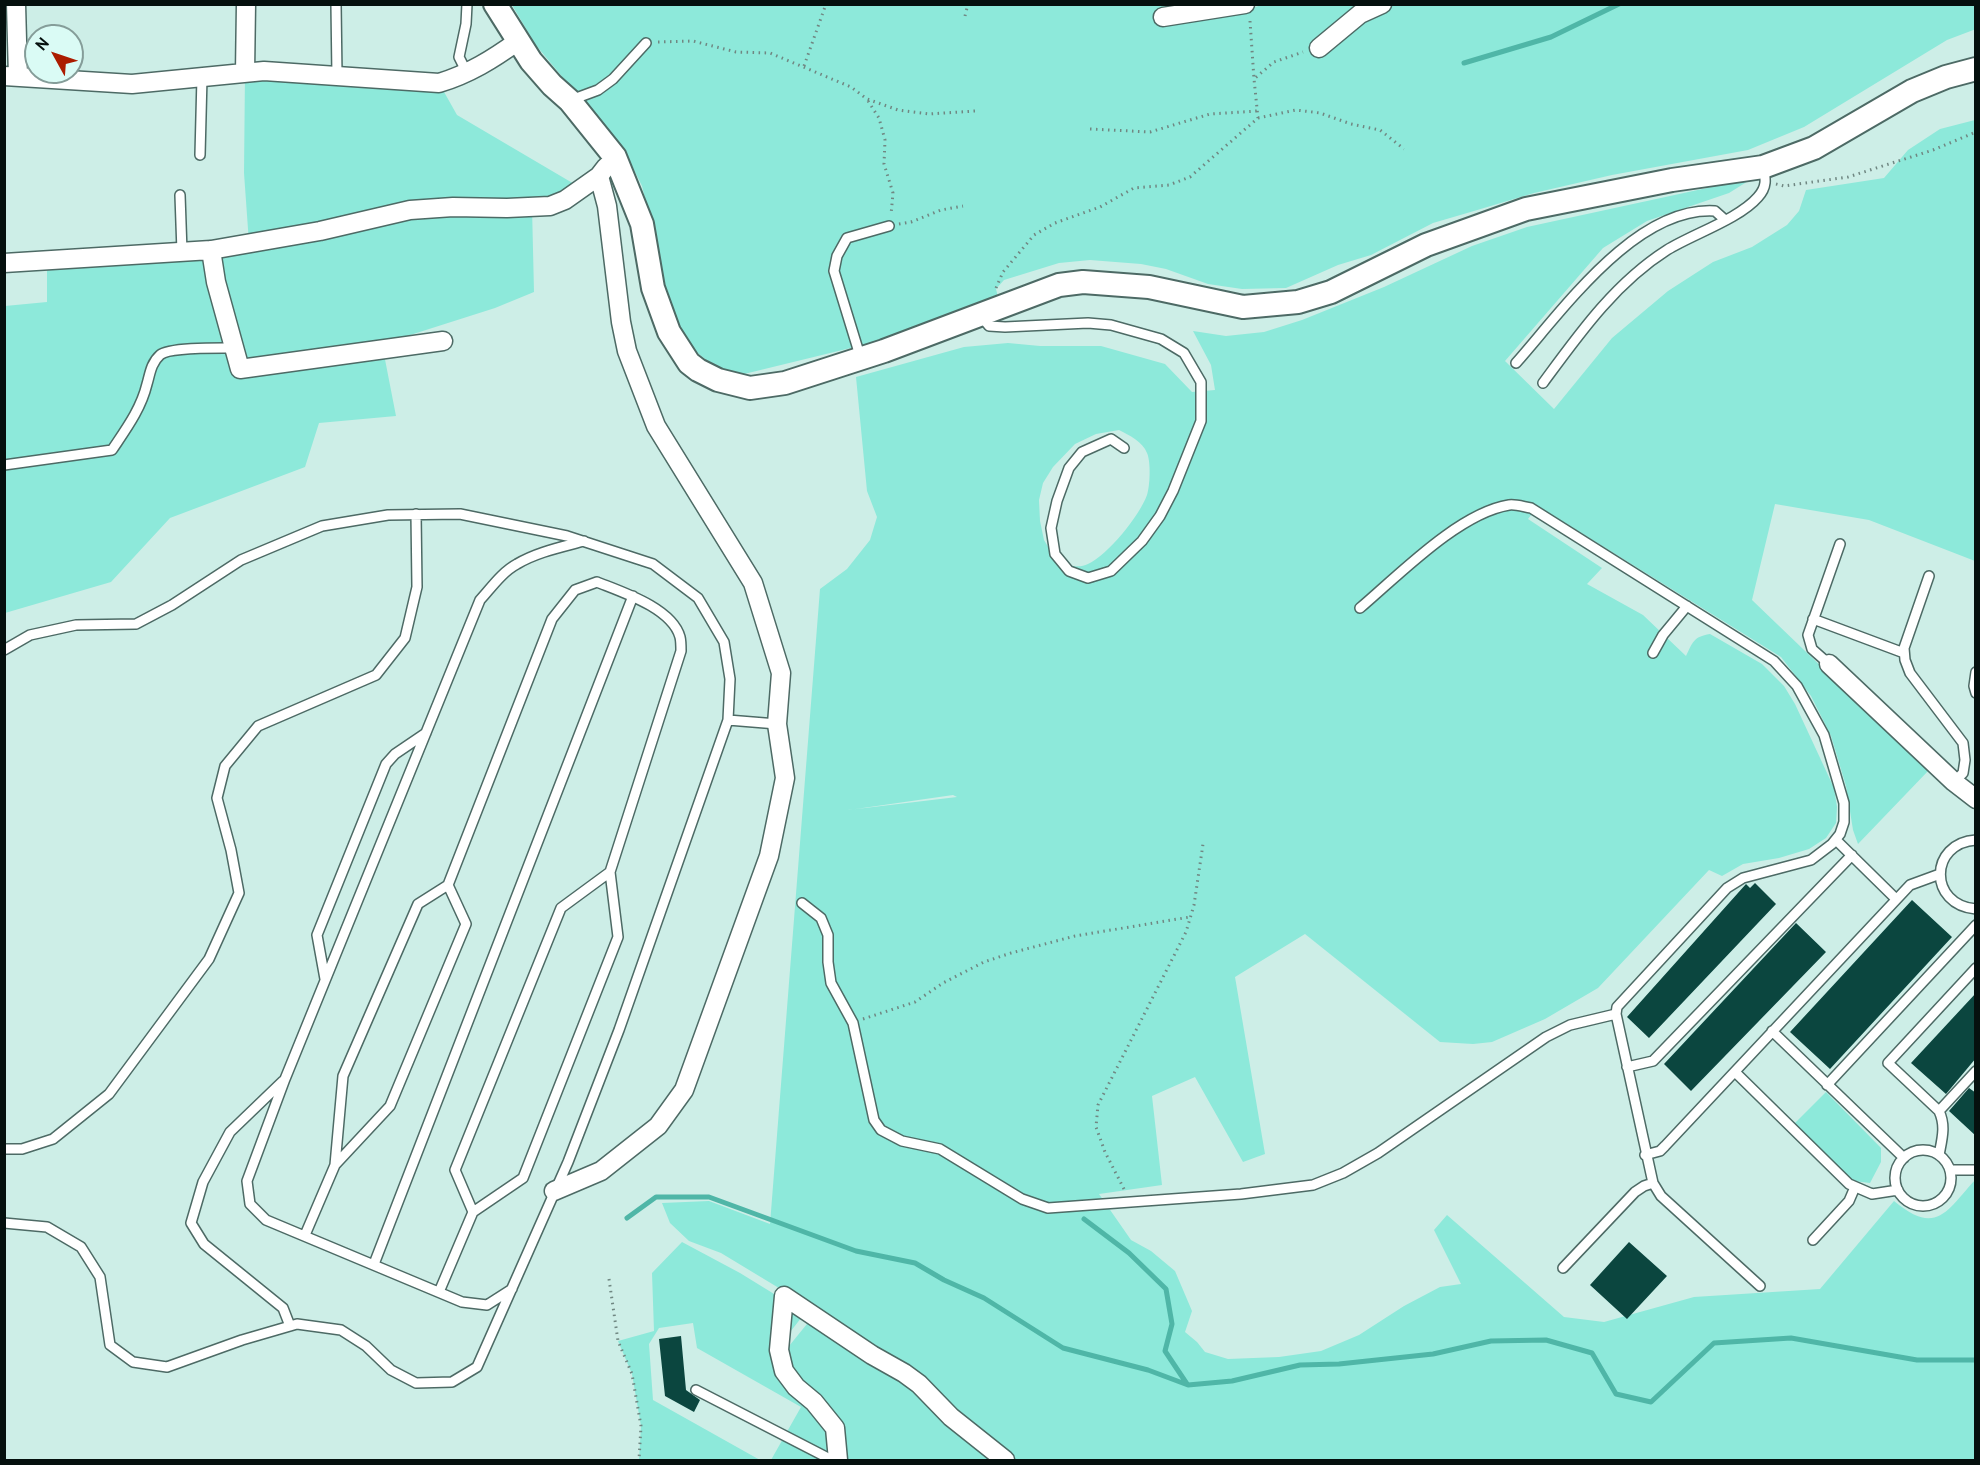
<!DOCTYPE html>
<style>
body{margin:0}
#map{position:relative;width:1980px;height:1465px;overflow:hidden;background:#cdeee7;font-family:"PT Sans",sans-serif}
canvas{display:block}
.frame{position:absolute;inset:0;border:6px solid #05100e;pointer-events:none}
.north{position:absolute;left:24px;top:24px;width:60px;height:60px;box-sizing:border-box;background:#dafbf5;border:2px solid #859d99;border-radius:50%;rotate:310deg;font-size:16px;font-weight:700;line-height:24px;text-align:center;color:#05100e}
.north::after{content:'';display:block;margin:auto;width:21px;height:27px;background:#ab1c00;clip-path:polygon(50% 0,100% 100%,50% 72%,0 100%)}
</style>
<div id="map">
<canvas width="1980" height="1465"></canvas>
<div class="frame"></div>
<div class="north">N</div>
</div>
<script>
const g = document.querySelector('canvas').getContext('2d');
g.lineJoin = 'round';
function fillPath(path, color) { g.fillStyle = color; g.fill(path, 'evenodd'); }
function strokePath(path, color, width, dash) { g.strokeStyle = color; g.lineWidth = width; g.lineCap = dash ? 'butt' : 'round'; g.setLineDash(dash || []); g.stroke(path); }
const green = new Path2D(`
 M1231 4 1236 14 1261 5H1375V10L1391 4H1975L1976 29 1947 40 1804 127 1748 150 1612 175 1534 193 1474 211 1433 223 1371 255 1338 265 1286 288 1242 289 1208 284 1166 269 1141 264 1090 260 1059 263 1004 280 996 289 998 297 867 344 740 375 720 371 685 343 666 297 662 269 642 186 626 154 535 44 512 5Z
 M245 73 439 83 457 115 581 188 532 207 534 292 495 308 382 344 396 416 319 423 305 467 170 518 111 582 5 613V306L47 302V260L249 243 244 173Z
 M1975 120V561L1869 520 1775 504 1752 600 1929 770 1858 844 1853 830 1846 786 1831 736 1811 696 1781 657 1538 506 1528 519 1602 568 1587 584 1643 615 1686 656C1693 642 1693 637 1710 634L1762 664 1784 686 1795 704 1834 788 1837 807 1836 823 1826 838 1809 849 1779 858 1743 864 1722 876 1709 870 1598 988 1545 1019 1492 1042 1473 1044 1440 1042 1305 934 1235 977 1265 1154 1243 1162 1195 1077 1152 1096 1162 1185 1099 1194 1131 1240 1151 1251 1175 1271 1192 1311 1185 1332 1197 1342 1205 1352 1228 1359 1279 1357 1321 1351 1359 1335 1404 1306 1440 1287 1461 1284 1434 1230 1447 1215 1564 1317 1604 1322 1694 1297 1820 1289 1894 1201C1936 1236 1946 1212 1975 1180V1460H1009L802 1302 721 1253 689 1241 670 1223 662 1203 709 1201 770 1224 820 589 847 569 870 540 877 517 867 491 856 377 964 347 1008 343 1040 346H1101L1165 364 1192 392 1215 390 1211 365 1193 331 1226 336 1264 332 1302 320 1384 287 1472 246 1527 227 1753 178 1729 193 1647 221 1603 248 1505 361 1554 409 1612 338 1668 291 1713 262 1752 247 1787 225 1799 211 1806 190 1884 178 1908 150 1940 129ZM1119 430C1129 435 1143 442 1147 453 1151 462 1150 486 1147 495 1140 515 1108 555 1088 564 1079 569 1066 565 1057 562L1044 540 1040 521 1039 500 1043 483 1053 467 1075 444 1096 434ZM953 795 957 797 848 810H849Z
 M1826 1092 1881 1148V1162L1870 1183 1854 1181 1846 1176 1795 1123Z
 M682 1242 740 1273 805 1313 776 1350 831 1427 836 1460H771L801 1407 697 1348 693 1323 659 1328 649 1344 653 1400 760 1460H639L641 1426 632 1374 618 1341 654 1331 652 1273Z
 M811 1319 889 1370 996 1460H848L844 1448 797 1380 785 1351Z`);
const stream = new Path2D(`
 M1464 63 1551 37 1619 4
 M627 1218 656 1197H709L856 1251 915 1263 944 1280 984 1298 1063 1348 1148 1370 1188 1385 1232 1381 1300 1365 1339 1364 1433 1354 1491 1341 1546 1340 1592 1353 1616 1394 1651 1402 1714 1343 1791 1338 1917 1360H1976
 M1084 1219 1129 1253 1166 1289 1172 1324 1165 1351 1187 1384`);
const building = new Path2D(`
 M1755 883 1776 904 1649 1038 1627 1017 1746 884 1750 888Z
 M1912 900 1952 937 1830 1069 1790 1032Z
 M1796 923 1826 952 1691 1091 1664 1064Z
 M1976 993V1058L1946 1094 1911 1063Z
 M1969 1088 1976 1093V1136L1949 1111Z
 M1629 1242 1667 1276 1627 1319 1590 1285Z
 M681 1336 686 1390 700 1400 694 1412 665 1396 659 1339Z`);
const path = new Path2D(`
 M965 16 968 4
 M1250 21 1254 79
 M658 42 693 41 736 52 770 53 851 87 867 99 898 110 929 114 975 111
 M804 66 826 4
 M868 101 879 118 885 140 884 164 893 193 891 215
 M1258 118 1296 110 1320 113 1351 124 1380 130 1404 149
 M1090 129 1150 132 1210 114 1257 111
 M1776 184 1784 186 1848 177 1933 150 1976 132
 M899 224 911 222 941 210 963 206
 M996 288 1003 272 1034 235 1055 223 1100 207 1134 188 1169 185 1190 177 1258 118 1254 79 1274 62 1303 52
 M863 1019 915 1002 943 983 984 962 1011 953 1075 936 1190 917
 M1124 1189 1105 1152 1096 1127 1098 1105 1186 932 1194 905 1203 844
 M609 1279 618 1341 632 1374 641 1426 639 1460`);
const service = new Path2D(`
 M336 4 337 76
 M467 4 466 24 459 57 467 73
 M571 100 598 90 613 79 646 43
 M200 155 202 77
 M180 195 182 252
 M981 316 989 326 1005 327 1088 323 1111 325 1161 339 1184 353 1201 382V421L1173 491 1160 516 1142 541 1111 571 1088 578 1069 571 1055 554 1051 528 1057 501 1069 468 1082 452 1111 439 1124 448
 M861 359 834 271 837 256 847 238 889 226
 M1516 363C1563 310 1636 206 1715 211L1724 219
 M1543 383C1579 334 1615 283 1667 250 1693 234 1739 219 1758 197 1767 187 1766 179 1763 167
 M4 465 112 450C126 429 141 409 147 384 150 374 151 363 160 355 169 347 220 348 234 348
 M1929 576 1904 648 1905 660 1910 673 1963 743 1965 760 1963 773 1954 782
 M1360 608C1399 575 1459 513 1509 505 1516 504 1524 507 1531 508L1774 661 1797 686 1824 735 1844 803V822L1840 834 1832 844 1811 860 1743 878 1727 888 1617 1007 1616 1014 1653 1183 1661 1196 1760 1286
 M1813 619 1904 653
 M4 650 30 635 76 625 136 624 172 605 241 560 322 526 388 515 460 514 567 536 653 564 698 598 724 642 730 679 728 720
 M1653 653 1663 635 1687 606
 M1829 664 1812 649 1808 635 1840 544
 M1976 672 1974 686 1976 693
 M1836 840 1896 899
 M1976 840C1929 843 1928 905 1976 909
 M448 885 466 924 390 1106 335 1165 343 1076 418 904 448 885 552 619 575 590 597 582C622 592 672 608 680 637 681 641 681 647 681 651L610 872
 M802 903 821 918 828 935V962L831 983 853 1023 874 1120 881 1130 902 1141 940 1149 1022 1199 1048 1208 1241 1194 1313 1185 1343 1173 1378 1153 1546 1037 1570 1025 1616 1014
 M325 979 317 935 386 764 395 754 426 733
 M1772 1031 1904 1158
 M1627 1067 1653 1061 1852 855
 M1735 1072 1849 1184 1872 1194 1898 1190
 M283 1081 230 1132 203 1182 191 1223 204 1244 283 1308 290 1326
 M1827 1085 1976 925
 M1939 1111 1976 1071
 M4 1149H22L53 1139 109 1094 209 959 239 893 231 850 217 798 225 766 258 726 376 675 405 638 417 587 416 514
 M1895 1178a28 28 0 1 1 56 0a28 28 0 1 1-56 0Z
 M1645 1155 1660 1151 1665 1146 1910 885 1940 874
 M1939 1155C1942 1139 1946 1126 1939 1111L1888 1063 1976 968
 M1950 1170H1976
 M4 1223 47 1227 81 1247 100 1277 110 1345 133 1362 167 1367 242 1340 297 1324 341 1330 366 1346 391 1370 416 1383 452 1382 477 1367 568 1162 619 1030 728 720 777 724
 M305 1235 335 1165
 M1813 1240 1849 1201 1855 1187
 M374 1264 633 596
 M1563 1268 1635 1192 1644 1186 1653 1183
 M512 1289 487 1305 462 1302 266 1220 250 1204 247 1181 285 1079 480 600C491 588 502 572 517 564 537 552 562 547 584 541
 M439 1292 473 1212 523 1178 618 937 610 872 561 908 455 1170 473 1212
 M696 1390 832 1460`);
const minor = new Path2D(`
 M16 4 18 77
 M1163 17 1245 4
 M1319 48 1360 14 1382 4
 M245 73 246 4
 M4 76 132 84 264 71 439 83C469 74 493 59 518 41
 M211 250 216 282 240 369 443 341
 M4 263 211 250 320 231 410 210 453 207 507 208 550 206 565 200 599 176 606 167
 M1829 664 1954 782 1976 799
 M554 1191 601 1171 658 1126 684 1090 769 856 785 778 777 724 781 673 753 583 656 426 627 351 621 322 607 206 599 176
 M838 1460 835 1428 814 1402 796 1387 784 1371 779 1350 784 1296 872 1355 904 1373 919 1384 951 1417 1005 1460`);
const tertiary = new Path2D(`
 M495 4 531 61 552 85 570 101 615 157 642 224 653 288 669 332 689 363 698 370 718 380 750 388 785 383 884 351 1059 285 1083 282 1149 287 1243 307 1298 302 1331 292 1426 245 1526 209 1672 180 1763 167 1814 148 1912 91 1946 77 1976 69`);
fillPath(green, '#8de9da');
strokePath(stream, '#4fb6a7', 5);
fillPath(building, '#0b463f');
strokePath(service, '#4d6a65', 12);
strokePath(minor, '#4d6a65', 21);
strokePath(tertiary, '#4d6a65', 26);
strokePath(path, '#708782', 3, [1.5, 4.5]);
strokePath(service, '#fff', 9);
strokePath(minor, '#fff', 18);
strokePath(tertiary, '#fff', 22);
</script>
